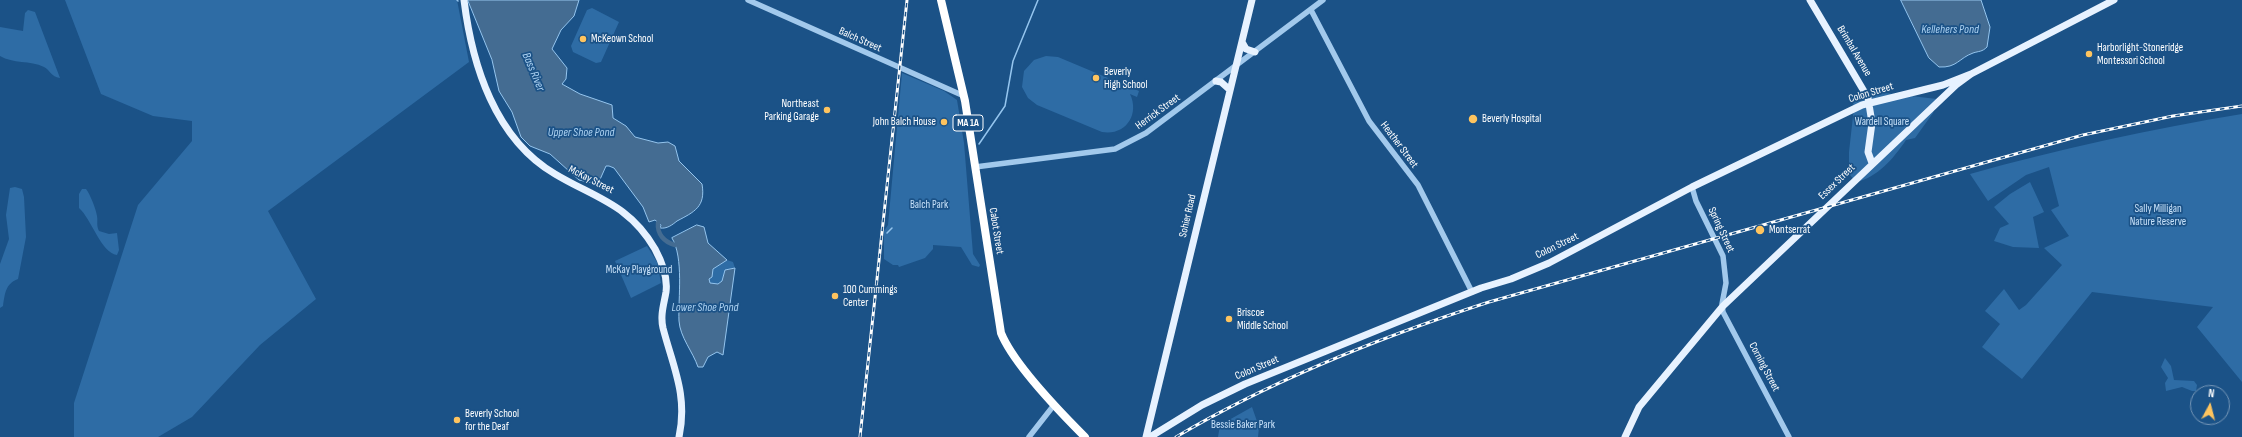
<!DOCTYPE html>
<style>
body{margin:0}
#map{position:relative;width:2242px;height:437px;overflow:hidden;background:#1b5287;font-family:"Sofia Sans Condensed",sans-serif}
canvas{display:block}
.north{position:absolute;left:2190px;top:385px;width:40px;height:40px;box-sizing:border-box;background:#1b5287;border:1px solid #7697b7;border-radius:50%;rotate:7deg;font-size:11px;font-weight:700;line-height:16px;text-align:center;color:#fff}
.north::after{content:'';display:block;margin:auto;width:14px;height:18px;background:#fec45f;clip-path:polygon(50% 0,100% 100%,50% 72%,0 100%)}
</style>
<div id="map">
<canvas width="2242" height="437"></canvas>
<div class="north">N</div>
</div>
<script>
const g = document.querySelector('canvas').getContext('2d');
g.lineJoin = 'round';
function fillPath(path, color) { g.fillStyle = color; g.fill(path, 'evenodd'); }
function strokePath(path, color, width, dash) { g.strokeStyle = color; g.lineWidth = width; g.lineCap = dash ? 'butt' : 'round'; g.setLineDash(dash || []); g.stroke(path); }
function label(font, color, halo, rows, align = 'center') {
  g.font = font + ' "Sofia Sans Condensed",sans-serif'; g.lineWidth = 3.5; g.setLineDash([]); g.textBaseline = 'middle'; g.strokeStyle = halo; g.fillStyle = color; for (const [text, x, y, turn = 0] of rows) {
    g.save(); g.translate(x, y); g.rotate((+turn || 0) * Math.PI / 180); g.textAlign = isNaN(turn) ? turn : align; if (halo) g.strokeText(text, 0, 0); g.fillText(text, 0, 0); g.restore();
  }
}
const green = new Path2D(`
 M65 0H457L469 62 268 211 316 299 260 345 192 417 158 437H74V403L138 205 192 141V121L153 116 101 94Z
 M592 8 619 22 601 62 596 63 573 52 571 46 587 10Z
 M28 10 35 12 60 78C51 77 50 70 44 67 30 60 13 64 0 56V27L23 31 25 13Z
 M1046 56 1058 57 1139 91 1137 97 1130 94C1140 115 1125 136 1102 132L1037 105 1028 98 1022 87 1024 71 1034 60Z
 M902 73 944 91 957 100 964 143 973 254 980 265 979 267 972 265 961 247 933 245V249L925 258 899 267 898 265H893L884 259V231L888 225Z
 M1859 90 1937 99 1933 113 1915 138 1906 140C1894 158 1877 178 1856 182L1849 174V152L1854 107 1853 103Z
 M2242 114V382L2197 327 2213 307 2092 292 2022 379 1982 347 2000 324 1985 311 2004 289 2019 310 2026 305 2062 265 2044 248 2069 236 2051 210 2059 206 2049 167 2026 175 1988 201 1970 174C2059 149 2151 129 2242 114Z
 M2030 182 2044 212 2033 217 2039 248 2013 247 1994 241 2000 228 2009 224 1994 207 2010 194Z
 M15 187 22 189 24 197 26 237 18 279C5 284 5 294 3 306L0 308V264L9 239 6 215 10 188Z
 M82 189H86C90 194 96 209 97 216 98 222 96 225 99 231L109 234 117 233 119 250 117 255C101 253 91 218 79 208V194Z
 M647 246 657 262 661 283 631 298 615 261Z
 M727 260 733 262 735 268 725 270 722 281 718 284 710 283C706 270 720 265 727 260Z
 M2165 358 2171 366 2174 380 2194 381 2197 385 2196 391H2192L2182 387 2166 391 2165 383 2168 378 2161 367Z
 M1252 407 1259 427 1258 437H1218L1220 425Z`);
const water = new Path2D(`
 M468 0H579L574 16 561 30 552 49 567 68 566 79 562 84 580 94 612 105 613 118 626 126 635 137 658 143 668 142 675 146 679 161 702 184C706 207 694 212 677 221 672 225 667 229 660 228L661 225 655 220 649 222 643 207 614 168 609 166H606L598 184 579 180 550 154 530 146 521 137 512 112 499 91 492 60Z
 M1901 0H1981L1990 27 1987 47C1982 52 1979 51 1973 53 1959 58 1957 68 1939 67L1929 58Z
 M697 225 704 227 708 243 727 260 713 269 712 277 709 279 710 283 718 284 722 281 725 270 735 268 723 355 717 352 708 357 703 367H698C693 352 680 337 679 321 678 298 684 258 672 238Z`);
const stream = new Path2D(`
 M457 0 458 1
 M979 144 1005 106 1013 61 1038 0
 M887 233 892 228`);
const canal = new Path2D(`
 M658 223C657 234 664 242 675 245`);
const minor = new Path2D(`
 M748 0 964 96
 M1311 10 1369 121 1418 185 1472 292
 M975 167 1115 149 1146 133 1323 0
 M1692 187 1696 201 1723 256 1726 283 1722 304 1723 312 1789 437
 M1029 437 1054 405`);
const major = new Path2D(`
 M464 0C472 65 495 139 555 174 595 198 629 204 655 249 662 262 668 277 666 292 664 304 660 315 663 328 673 367 688 395 679 437
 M1810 0 1868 98 1872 123 1868 152 1872 163
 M1242 42 1246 49 1255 52
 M1216 81 1221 82 1230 90
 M1146 437 1252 0
 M1150 437 1202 405 1245 384 1481 288 1511 279 1549 263 1692 187 1862 105 1943 85 1971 74
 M1625 437 1639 407 1723 306 1956 85 1971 74 2114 0`);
const highway = new Path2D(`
 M941 0 965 101 1001 333C1014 365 1060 412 1085 437`);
const rail = new Path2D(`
 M860 437 907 0
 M1176 437C1274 379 1381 337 1489 302L2083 135 2173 116 2242 106`);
const markers = [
 [583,39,4,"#fec45f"],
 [2089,54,4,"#fec45f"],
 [1096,78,4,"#fec45f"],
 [827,110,4,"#fec45f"],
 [1473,119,5,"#fec45f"],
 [944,122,4,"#fec45f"],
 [1760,230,5,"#fec45f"],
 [835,296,4,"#fec45f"],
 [1229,319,4,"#fec45f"],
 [457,420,4,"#fec45f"]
];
const shields = [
 [968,123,30]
];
const shieldNames = [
 ["MA 1A",968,123]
];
const poiNames = [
 ["McKeown School",591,39],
 ["Harborlight-Stoneridge",2097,48],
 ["Montessori School",2097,61],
 ["Beverly",1104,72],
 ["High School",1104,85],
 ["Northeast",819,104,"right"],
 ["Parking Garage",819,117,"right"],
 ["Beverly Hospital",1482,119],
 ["John Balch House",936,122,"right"],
 ["Montserrat",1769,230],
 ["100 Cummings",843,290],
 ["Center",843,303],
 ["Briscoe",1237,313],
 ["Middle School",1237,326],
 ["Beverly School",465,414],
 ["for the Deaf",465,427]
];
const streetNames = [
 ["Balch Street",860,40,24],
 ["Brimbal Avenue",1854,51,59],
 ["Colon Street",1871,93,-17],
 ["Herrick Street",1158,112,-36],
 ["Heather Street",1399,145,53],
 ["McKay Street",591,180,27],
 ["Essex Street",1837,182,-44],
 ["Sohier Road",1188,216,-77],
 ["Spring Street",1721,230,65],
 ["Cabot Street",996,231,81],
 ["Colon Street",1557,246,-26],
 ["Corning Street",1764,367,62],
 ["Colon Street",1257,368,-23]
];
const parkNames = [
 ["Wardell Square",1882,122],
 ["Balch Park",929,205],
 ["Sally Milligan",2158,209],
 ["Nature Reserve",2158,222],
 ["McKay Playground",639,270],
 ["Bessie Baker Park",1243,425]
];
const waterNames = [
 ["Kellehers Pond",1950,30],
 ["Bass River",533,72,67],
 ["Upper Shoe Pond",581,133],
 ["Lower Shoe Pond",705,308]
];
fillPath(green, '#2e6ca5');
fillPath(water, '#446c92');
strokePath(water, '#95c5ee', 1);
strokePath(stream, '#95c5ee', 1.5);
strokePath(canal, '#446c92', 4.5);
strokePath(minor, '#a2c9ec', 5.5);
strokePath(major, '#e7f2ff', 7);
strokePath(highway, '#fff', 8);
strokePath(rail, '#fff', 3);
strokePath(rail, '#1b5287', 1.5, [4.5]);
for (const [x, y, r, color] of markers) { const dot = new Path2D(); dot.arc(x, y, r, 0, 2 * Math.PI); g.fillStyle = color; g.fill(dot); strokePath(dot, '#1b5287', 1.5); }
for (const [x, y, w] of shields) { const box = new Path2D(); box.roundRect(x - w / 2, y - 8, w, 16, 3); g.fillStyle = '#1b5287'; g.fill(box); strokePath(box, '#fff', 1); }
label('bold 10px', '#fff', null, shieldNames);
label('11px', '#fff', '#1b5287', poiNames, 'left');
label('11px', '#fff', '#1b5287', streetNames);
label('11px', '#c7e1f9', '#1b5287', parkNames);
label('italic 12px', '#aed3f3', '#1b5287', waterNames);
</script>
